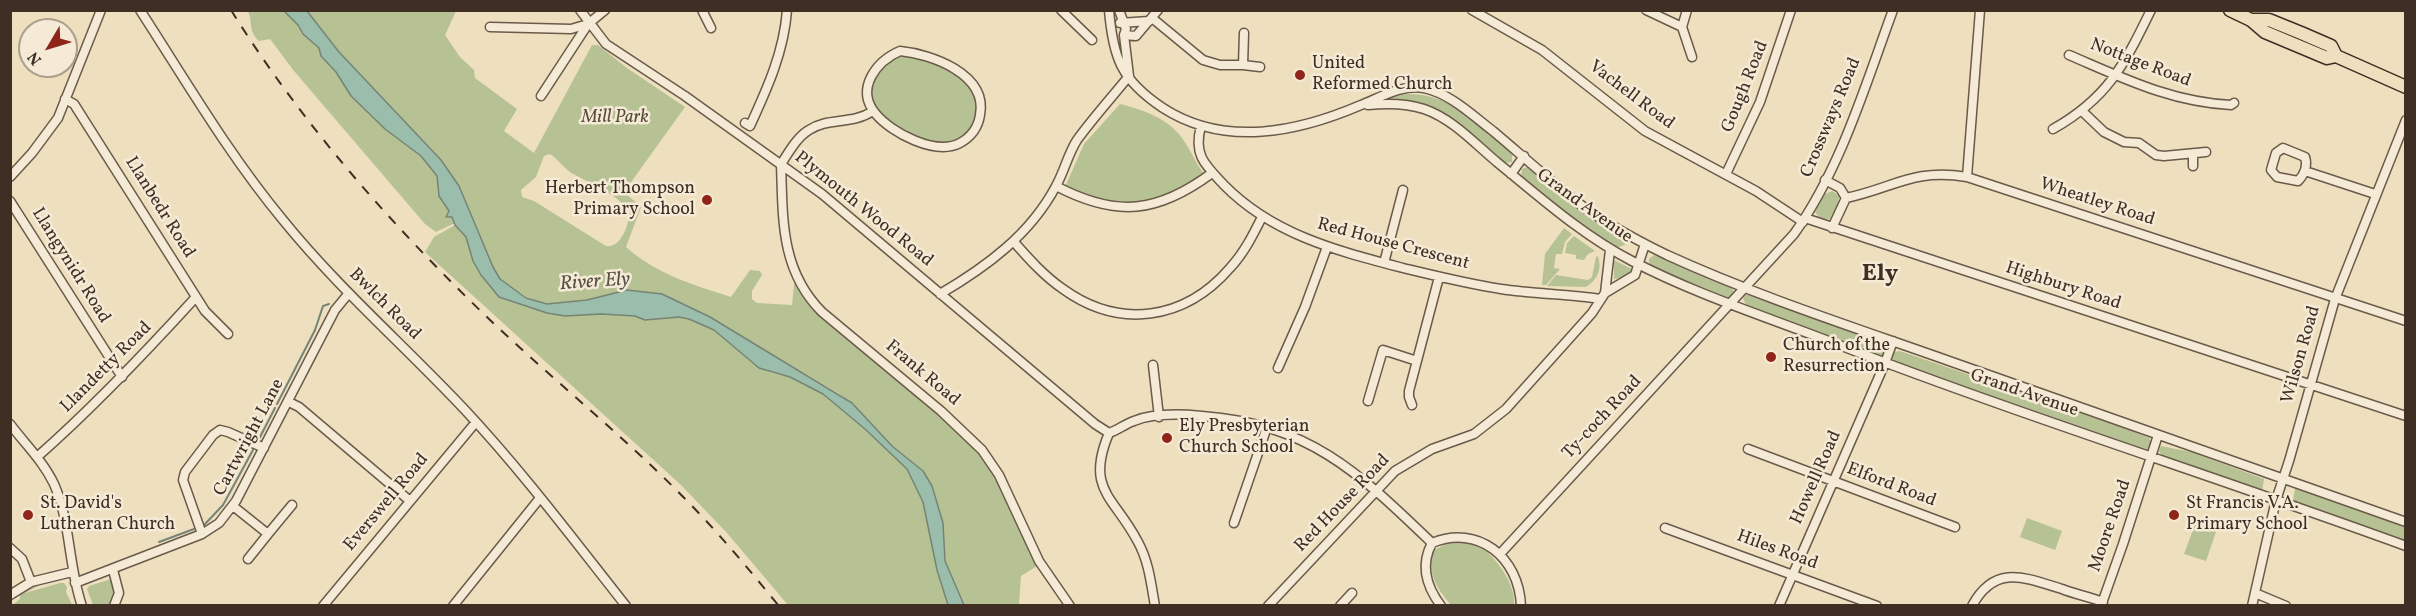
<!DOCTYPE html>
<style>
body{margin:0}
#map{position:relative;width:2416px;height:616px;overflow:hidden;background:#eedfbf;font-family:Vollkorn,serif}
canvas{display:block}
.frame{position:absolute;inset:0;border:12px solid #3e2e23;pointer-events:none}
.north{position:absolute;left:18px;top:18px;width:60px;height:60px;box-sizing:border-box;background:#f4ead5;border:2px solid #ab9f8e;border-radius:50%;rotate:232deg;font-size:16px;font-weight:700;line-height:24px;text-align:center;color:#3e2e23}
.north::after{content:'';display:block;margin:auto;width:21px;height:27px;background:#8f2418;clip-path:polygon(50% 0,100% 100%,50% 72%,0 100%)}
</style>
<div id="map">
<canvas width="2416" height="616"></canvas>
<div class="frame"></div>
<div class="north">N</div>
</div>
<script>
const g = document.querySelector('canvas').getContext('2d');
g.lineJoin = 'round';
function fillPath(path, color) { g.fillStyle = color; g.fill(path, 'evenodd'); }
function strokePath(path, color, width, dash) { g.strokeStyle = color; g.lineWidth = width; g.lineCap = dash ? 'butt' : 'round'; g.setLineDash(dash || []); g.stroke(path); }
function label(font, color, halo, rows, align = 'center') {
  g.font = font + ' Vollkorn,serif'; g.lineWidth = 5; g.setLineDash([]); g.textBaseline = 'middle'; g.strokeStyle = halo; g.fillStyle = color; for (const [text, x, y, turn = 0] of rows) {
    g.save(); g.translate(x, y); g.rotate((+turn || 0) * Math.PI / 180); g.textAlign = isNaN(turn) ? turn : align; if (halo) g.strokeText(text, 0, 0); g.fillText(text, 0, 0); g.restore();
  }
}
const green = new Path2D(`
 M248 11H284L298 25 303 34 319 48 321 56 336 72 351 96 385 129 421 156 437 177 442 201 449 211 446 218 452 217 455 223 436 232 425 224 294 71 270 39 259 41C248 31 253 23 248 11Z
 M307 11H456L445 35 460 57 474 70 475 78 517 109 504 131 534 153 592 45H598L627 68 685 107 624 192 641 207 626 247C656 274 694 285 731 297L750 270 760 271 762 275 752 291V299L757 303 792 305 795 275 813 303 982 450 1032 548 1028 551 1037 566 1021 576 1019 605H964L945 561 943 523 932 486 915 464 892 446 852 403 838 393 710 317 662 294 602 296 587 300 547 304 526 297 511 287 500 279 493 267 459 186 441 160 339 52ZM550 154C559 160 565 170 575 175 596 186 614 193 630 211 629 224 621 249 606 246L534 201 522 197 521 190 536 177 544 156Z
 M905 56C932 62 990 81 976 119 971 133 965 138 951 143 930 150 886 126 876 107 868 93 874 70 888 61 892 58 900 57 905 56Z
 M1406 94C1450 92 1482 126 1512 154V162L1505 163 1460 126 1386 99Z
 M1120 104C1141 109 1164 117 1179 134 1189 146 1195 162 1204 174 1194 181 1183 188 1172 194 1138 211 1099 202 1065 187L1084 144Z
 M1527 167 1579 208 1623 238 1625 245 1616 248 1583 228 1521 177 1522 169Z
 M1833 191 1839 196 1838 204 1830 219 1821 220 1815 212 1824 194Z
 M455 225 467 237 481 275 499 297 547 313 565 316 601 314 635 316 645 320 679 317 689 319 714 330 751 362 772 373 790 377 823 394 865 429 907 469 923 502 937 570 948 605H788L727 533 681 485 425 252 434 237Z
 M1564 228 1572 234 1565 242 1562 254H1556L1554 268 1560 269 1546 285H1542L1545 254Z
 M1574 236 1595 251 1588 254 1584 260 1576 259V255L1565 253 1567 243Z
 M1654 255 1731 286 1734 293 1731 297H1726L1654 267 1649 263V259Z
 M1598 256C1602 270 1598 279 1586 287L1547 286 1556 275 1588 280 1592 277 1596 257Z
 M1614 260 1634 270 1633 272 1626 277 1614 279Z
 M1751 294 1877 342 1884 346 1885 351 1882 356 1875 355 1746 305 1743 298 1745 295Z
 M1900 351 2130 430 2149 438 2152 444 2150 449 2143 450 1896 364 1892 357 1895 352Z
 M2161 446 2191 452 2264 479 2262 492 2162 456 2159 451Z
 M2295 488 2405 526V541L2293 501Z
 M2027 518 2062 531 2055 550 2020 537Z
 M2196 522 2217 529 2206 561 2184 554Z
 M1454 540C1465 543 1477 545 1486 551 1500 563 1516 587 1514 605H1451C1437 589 1426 572 1434 550Z
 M111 579 115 592 111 604 93 605 87 589 89 586Z
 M60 583H64L67 587 66 592 72 605 11 606 20 599V593L37 584 38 586 25 593Z`);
const water = new Path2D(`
 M284 11H307L339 52 441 160 459 186 493 267 500 279 511 287 526 298 547 304 587 300 627 290 662 294 710 317 852 403 892 446 923 471 932 486 943 523 945 561 964 605H948L937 570 923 502 907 469 865 429 823 394 790 377 759 368 714 330 689 319 679 317 645 320 635 316 601 314 565 316 547 313 499 297 481 275 473 261 466 237 455 225 452 217H446L449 211 439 196 437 176 421 156 385 129 351 96 336 72 321 56 319 48 303 34 298 25Z`);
const stream = new Path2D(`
 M277 404 315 330 323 306 329 304
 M259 439 275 408
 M205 524 223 505 253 450
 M159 542 194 529`);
const minor = new Path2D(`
 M140 10C186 81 229 155 283 220 338 288 405 346 465 410 522 471 573 539 626 606
 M580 10 606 44 685 96 822 194 1095 424 1109 433
 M702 10 711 28
 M1061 10 1092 40
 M1109 10C1113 58 1121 80 1163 108 1225 148 1298 132 1361 105 1381 97 1403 84 1424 88 1451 94 1472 115 1493 131 1519 153 1545 176 1572 198 1601 221 1634 239 1667 255 1759 297 1856 328 1952 362 2103 415 2254 468 2406 522
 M1119 10 1126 29 1124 35 1129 76
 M1472 10 1542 50 1645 131 1756 191 1803 222
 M1646 10 1682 27
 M1687 10 1682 27 1692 57
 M1152 18 1203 60 1220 65H1243L1244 33
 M1120 23 1149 21
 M490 27 571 29 588 24
 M1124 35 1136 36 1158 10
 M900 51C931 54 988 74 980 115 978 128 971 137 960 143 936 156 891 133 875 113 855 88 877 61 900 51Z
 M2069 55C2123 78 2171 102 2231 105L2234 103
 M1243 65 1260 67
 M541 96 588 24 605 10
 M65 99 74 104 205 311 228 334
 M1368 105C1387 103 1406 103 1424 109 1453 119 1475 144 1498 163 1541 198 1582 235 1632 261 1697 295 1770 318 1839 345 2026 417 2217 477 2406 546
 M873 111C852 125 828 117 809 130 797 137 789 152 781 164 783 218 780 270 822 312L941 411 982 450 999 475 1039 561 1070 606
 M2082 111 2104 132 2124 142 2139 143 2156 155 2164 156 2206 152
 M745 123 750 126C767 89 784 52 787 10
 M1201 126C1193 155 1205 165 1224 185 1273 235 1338 251 1403 268 1436 276 1468 284 1501 289 1535 294 1568 294 1601 299
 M2053 129C2108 98 2124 65 2151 10
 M2283 148 2305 157C2308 166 2304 175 2298 181L2277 177 2271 170 2276 153Z
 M2193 154V166
 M2305 171 2375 194
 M1511 174 1524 156
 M1726 174 1760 102 1791 10
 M10 177 32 153 58 118 101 10
 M1967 177 1980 10
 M1825 180 1840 188 1846 198 1832 228
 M1056 186C1117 218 1158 213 1212 173
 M1846 198C1894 188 1913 168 1967 177L2406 321
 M10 201 122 377
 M1805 218 2406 416
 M1014 242C1029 259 1044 276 1063 289 1120 330 1185 320 1230 268 1244 253 1253 235 1262 217
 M1384 263 1403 190
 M1605 293 1635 275 1645 244
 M940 294C986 267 1030 235 1056 186 1064 172 1068 154 1077 140 1093 118 1112 97 1129 76
 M1153 365 1159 417
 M1278 368 1305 307 1327 247
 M1368 401 1383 350 1417 361
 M289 402 299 407 410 501
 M1412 405 1409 397V391L1439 277
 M10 424C25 444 43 461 54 484 71 522 68 566 82 606
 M1109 433C1118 430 1125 424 1134 421 1153 413 1181 414 1202 416 1309 424 1358 472 1432 543
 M1109 433C1085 490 1114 496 1138 542 1149 562 1151 584 1155 606
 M1748 449 1955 527
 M37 457C94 407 145 353 196 297
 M233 506 268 534 292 505
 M1234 523 1267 427
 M1665 528 1877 606
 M202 534 183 480 185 472 213 435 220 430 228 432 264 448
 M10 548 22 559 31 582
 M1500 554 1794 234C1841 168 1865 86 1893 10
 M248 559 268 534
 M113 570 119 593 114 606
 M75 583 202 534 219 523 236 501 335 310 349 293
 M2255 593 2286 606
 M10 595 31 582 72 572
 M323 606 476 422
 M453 606 540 498
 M1268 606 1395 471 1432 449 1474 434 1506 409 1592 313 1605 293 1610 250
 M1340 606 1352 593
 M1441 606C1426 586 1420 565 1432 543 1478 524 1519 557 1521 606
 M1779 606 1885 363 1893 341
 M1972 606C1995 563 2026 578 2062 589 2075 594 2089 597 2103 602
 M2101 606 2123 544 2158 435
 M2252 606 2276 500 2289 461 2335 299 2406 120`);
const highway = new Path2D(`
 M2230 10 2251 20 2265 32 2327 58 2336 56
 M2251 20H2269L2301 33 2331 46 2336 56 2406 87`);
const rail = new Path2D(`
 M231 10C302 124 393 227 489 319 556 383 629 440 693 507 723 538 751 572 779 606`);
const markers = [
 [1300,75,6,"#8f2418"],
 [707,200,6,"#8f2418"],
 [1771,357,6,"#8f2418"],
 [1167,438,6,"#8f2418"],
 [28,515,6,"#8f2418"],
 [2174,515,6,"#8f2418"]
];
const streetNames = [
 ["Nottage Road",2140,64,21],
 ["Gough Road",1746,87,-68],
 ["Vachell Road",1631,96,37],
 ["Crossways Road",1832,118,-67],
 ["Wheatley Road",2097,203,18],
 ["Grand Avenue",1584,207,36],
 ["Llanbedr Road",159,208,58],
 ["Plymouth Wood Road",863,210,39],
 ["Red House Crescent",1393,245,15],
 ["Llangynidr Road",70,266,58],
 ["Highbury Road",2063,287,18],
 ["Bwlch Road",384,305,45],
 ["Wilson Road",2302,355,-74],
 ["Llandetty Road",107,368,-45],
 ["Frank Road",922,374,40],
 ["Grand Avenue",2024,394,19],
 ["Ty-coch Road",1603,418,-47],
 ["Cartwright Lane",250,438,-62],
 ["Howell Road",1817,478,-66],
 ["Elford Road",1891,486,21],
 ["Everswell Road",387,503,-50],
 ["Red House Road",1343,504,-46],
 ["Moore Road",2111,526,-71],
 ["Hiles Road",1777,551,20]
];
const poiNames = [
 ["United",1312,65],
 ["Reformed Church",1312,86],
 ["Herbert Thompson",695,190,"right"],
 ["Primary School",695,211,"right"],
 ["Church of the",1783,347],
 ["Resurrection",1783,368],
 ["Ely Presbyterian",1179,428],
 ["Church School",1179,449],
 ["St. David's",40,505],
 ["Lutheran Church",40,526],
 ["St Francis V.A.",2186,505],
 ["Primary School",2186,526]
];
const parkNames = [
 ["Mill Park",615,119]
];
const waterNames = [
 ["River Ely",595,283,-4]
];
const districtNames = [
 ["Ely",1880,276]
];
fillPath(green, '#b6c294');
fillPath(water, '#9bbdab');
strokePath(water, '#768475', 1.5);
strokePath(stream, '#768475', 2);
strokePath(minor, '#6a5a4a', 11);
strokePath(highway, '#3e2e23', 15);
strokePath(minor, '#f4ead5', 8);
strokePath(highway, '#eedfbf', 12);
strokePath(rail, '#3e2e23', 2, [10, 10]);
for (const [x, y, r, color] of markers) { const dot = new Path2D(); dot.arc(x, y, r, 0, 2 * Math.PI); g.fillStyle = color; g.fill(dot); strokePath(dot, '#f4ead5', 2); }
label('18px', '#3e2e23', '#f4ead5', streetNames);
label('18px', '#3e2e23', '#f4ead5', poiNames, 'left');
label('italic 18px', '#564c3a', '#f4ead5', parkNames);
label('italic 20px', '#555245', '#f4ead5', waterNames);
label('bold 24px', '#3e2e23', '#f4ead5', districtNames);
</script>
